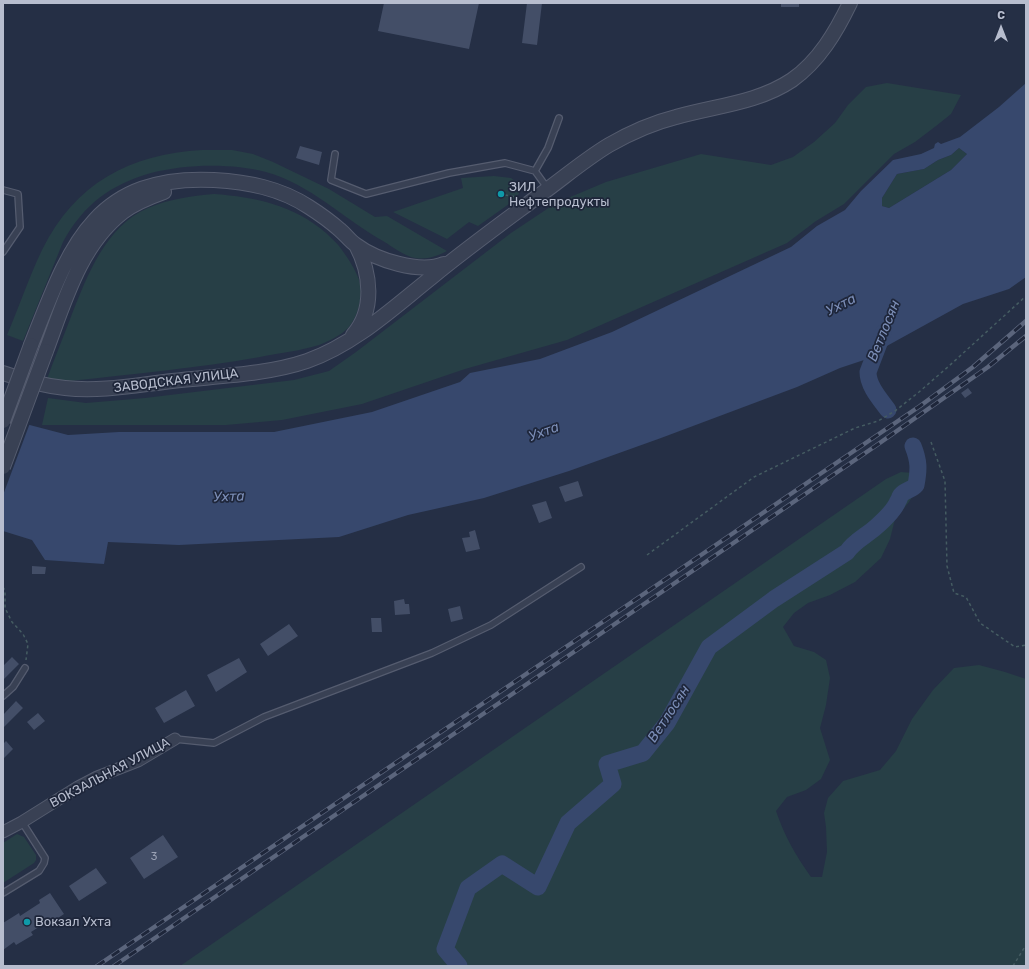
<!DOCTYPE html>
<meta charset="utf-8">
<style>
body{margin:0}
#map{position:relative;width:1029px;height:969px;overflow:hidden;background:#252f45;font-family:Rubik,sans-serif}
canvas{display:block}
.frame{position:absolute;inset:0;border:4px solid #b7bdce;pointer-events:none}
.north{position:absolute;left:981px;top:8px;width:40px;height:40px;-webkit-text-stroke:3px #1e263a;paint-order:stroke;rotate:0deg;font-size:11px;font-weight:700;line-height:16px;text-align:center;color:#b7bdce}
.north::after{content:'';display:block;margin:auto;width:14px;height:18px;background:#b7bdce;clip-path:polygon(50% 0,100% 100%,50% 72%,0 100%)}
</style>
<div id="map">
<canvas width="1029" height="969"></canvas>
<div class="frame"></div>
<div class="north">С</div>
</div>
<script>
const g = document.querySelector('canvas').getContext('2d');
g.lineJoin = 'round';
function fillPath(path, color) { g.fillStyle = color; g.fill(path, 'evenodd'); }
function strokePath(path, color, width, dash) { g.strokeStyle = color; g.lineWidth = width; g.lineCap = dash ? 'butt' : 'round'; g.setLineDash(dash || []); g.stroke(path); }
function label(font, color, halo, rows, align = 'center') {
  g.font = font + ' Rubik,sans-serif'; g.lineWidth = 3.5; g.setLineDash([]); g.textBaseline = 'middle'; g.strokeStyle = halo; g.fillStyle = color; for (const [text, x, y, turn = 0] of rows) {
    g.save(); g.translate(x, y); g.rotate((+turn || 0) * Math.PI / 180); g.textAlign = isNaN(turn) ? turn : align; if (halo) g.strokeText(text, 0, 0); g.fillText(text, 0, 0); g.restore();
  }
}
const green = new Path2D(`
 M887 83 961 95 951 114 936 126 915 142 894 154 844 204 816 221 787 243 567 340 465 369 362 404 282 420 226 425H42L48 398 86 403 145 398 294 380 329 371 356 352 511 233 556 203 606 182 701 154 771 165 793 157 814 142 835 123 848 105 866 87Z
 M959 148 967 154 951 170 889 208 882 206V198L897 174 924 169 938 160 951 155Z
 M202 150H232L253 154 273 162 329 189 375 217 387 216 447 251C437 256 427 260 415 258 404 256 393 247 383 241 344 219 310 184 266 172 232 163 185 164 151 173 110 185 84 204 63 242L23 341 7 335C19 307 29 277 42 250 75 183 130 154 202 150Z
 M494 176 511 178 519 184 520 191 516 199 478 226 469 222 447 239 393 212 463 188 461 178Z
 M214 194C255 197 294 205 326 233 330 237 335 241 339 246 346 255 357 271 360 283 363 297 358 317 348 328 340 336 329 341 319 345 300 351 279 353 260 357 197 368 134 374 70 381L47 379C55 357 64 335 72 314 88 274 106 226 148 208 169 199 191 196 214 194Z
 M901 472 913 473 920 485 909 502 895 519 890 539 881 558 855 582 830 595 808 603 794 613 783 627 794 646 814 652 826 660 830 678 826 705 820 728 830 760 821 779 806 790 787 797 776 811C784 835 796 856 811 877H822L827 852 826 827 824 813 828 798 843 781 880 770 896 751 912 719 933 690 954 668 979 665 1005 672 1026 679V966H180L886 479Z
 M17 834 24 837 36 855V860L34 863 3 883V843Z`);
const water = new Path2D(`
 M1026 83V277L1009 289 963 304 885 347 870 358 840 368 797 387 661 438 569 471 484 498 408 515 339 537 179 545 108 542 104 564 45 560 32 540 3 531V418L68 435 119 432H274L372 412 460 382 470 373 540 359 612 332 791 247 817 226 845 210 861 191 893 160 921 154 934 148 935 144 938 142 941 144 960 137 999 107ZM959 148 967 154 951 170 889 208 882 206V198L897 174 924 169 938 160 951 155Z`);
const pier = new Path2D(`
 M3 416 30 423 3 495Z`);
const river = new Path2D(`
 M883 333 868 372C868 386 880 399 888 410
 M459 966 445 949 468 888 502 864 538 887 568 823 613 784 607 764 643 753 667 723 709 647 774 599 847 552C854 541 866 536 876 527 884 520 894 511 898 501 900 498 899 498 901 495 905 490 912 490 916 485 919 469 919 461 913 446`);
const building = new Path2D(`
 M384 3H479L469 49 378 31Z
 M527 3H542L537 45 522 43Z
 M781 3H799V7H781Z
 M300 146 322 152 319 165 296 158Z
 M968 388 972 393 965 398 961 393Z
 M578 481 583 496 565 502 559 487Z
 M546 501 552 518 539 523 532 505Z
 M475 530 480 549 466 552 462 538 470 537 469 532Z
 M32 566 46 567 45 574H32Z
 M404 599 405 604H409L410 614 395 615 394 601Z
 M460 606 463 619 451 622 448 609Z
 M371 618H381L382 632H372Z
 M289 624 298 636 268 656 260 644Z
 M12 657 19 664 3 680V666Z
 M239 658 247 672 216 692 207 675Z
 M186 690 195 706 164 723 155 708Z
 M16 701 23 708 3 728V715Z
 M38 713 45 721 34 730 27 722Z
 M6 741 13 749 3 759V744Z
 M163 835 178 857 144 879 130 858Z
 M96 868 107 883 79 901 69 886Z
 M50 893 64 914 52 922 50 920 31 932 33 935 16 945 14 942 3 950V923L19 913 20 916 40 903 39 900Z`);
const path = new Path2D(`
 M505 195 517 197
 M931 442 945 481 947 566 954 593 966 597 980 623 1015 647 1026 645
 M647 555 754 477 855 428 878 421 895 411 919 392 949 366 1026 296
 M3 587 5 591V608L12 622 23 634 28 644 26 660
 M1013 966 1026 945`);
const service = new Path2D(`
 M335 154 331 180 366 194 449 173 505 163 535 171 548 189
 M535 171 548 148 559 118
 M3 190 18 194 20 227 3 252
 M3 696 13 687 25 668
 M175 739 214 743 264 717 432 653 491 625 581 567
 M3 893 39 871 44 863 45 858 22 822`);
const minor = new Path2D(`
 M3 832 22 822 78 787 97 777 138 761 175 739`);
const tertiary = new Path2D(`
 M353 335C375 310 371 273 356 245
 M31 345C69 249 92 174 214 180 248 182 280 188 309 207 320 214 331 222 340 230 346 235 350 241 356 245 376 260 420 274 444 264
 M46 351C64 303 80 245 123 212 135 203 150 197 164 192
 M3 373C23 380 43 386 65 388 100 392 136 385 172 381 215 376 266 375 307 361 355 344 393 308 432 277 466 249 502 223 537 197 561 180 584 160 609 145 630 133 652 123 676 117 714 106 758 103 792 80 819 61 836 32 850 3`);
const rail = new Path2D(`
 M97 966 920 406 973 367 1026 321
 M114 966 874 447 988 367 1026 336`);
const tertiaryBridge = new Path2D(`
 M3 421 31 345
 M3 467 46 351`);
const markers = [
 [501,194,4,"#0f9aa8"],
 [27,922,4,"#0f9aa8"]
];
const numberNames = [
 ["3",154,857]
];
const poiNames = [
 ["ЗИЛ",509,187],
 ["Нефтепродукты",509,202],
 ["Вокзал Ухта",35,922]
];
const streetNames = [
 ["ЗАВОДСКАЯ УЛИЦА",176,381,-7],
 ["ВОКЗАЛЬНАЯ УЛИЦА",110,773,-28]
];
const waterNames = [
 ["Ухта",841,305,-27],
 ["Ветлосян",884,331,-68],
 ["Ухта",544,432,-20],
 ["Ухта",229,497,-2],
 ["Ветлосян",669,714,-57]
];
fillPath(green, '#273f46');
fillPath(water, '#37486d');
fillPath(pier, '#252f45');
strokePath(river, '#37486d', 17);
fillPath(building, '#434e67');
strokePath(service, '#555c6f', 8);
strokePath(minor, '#555c6f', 13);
strokePath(tertiary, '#555c6f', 16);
strokePath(path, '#455c62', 1.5, [3, 3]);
strokePath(service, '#394154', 5.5);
strokePath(minor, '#394154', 11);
strokePath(tertiary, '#394154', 14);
strokePath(rail, '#5b657c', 4.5);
strokePath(rail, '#1e263a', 3, [9]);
strokePath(tertiaryBridge, '#555c6f', 16, []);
strokePath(tertiaryBridge, '#394154', 14);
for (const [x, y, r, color] of markers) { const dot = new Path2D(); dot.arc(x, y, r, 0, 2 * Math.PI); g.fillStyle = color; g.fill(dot); strokePath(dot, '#1e263a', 1.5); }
label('11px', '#9aa1b4', null, numberNames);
label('13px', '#b7bdce', '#1e263a', poiNames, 'left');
label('13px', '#b7bdce', '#1e263a', streetNames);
label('italic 14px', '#7c8eb7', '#1e263a', waterNames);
</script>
